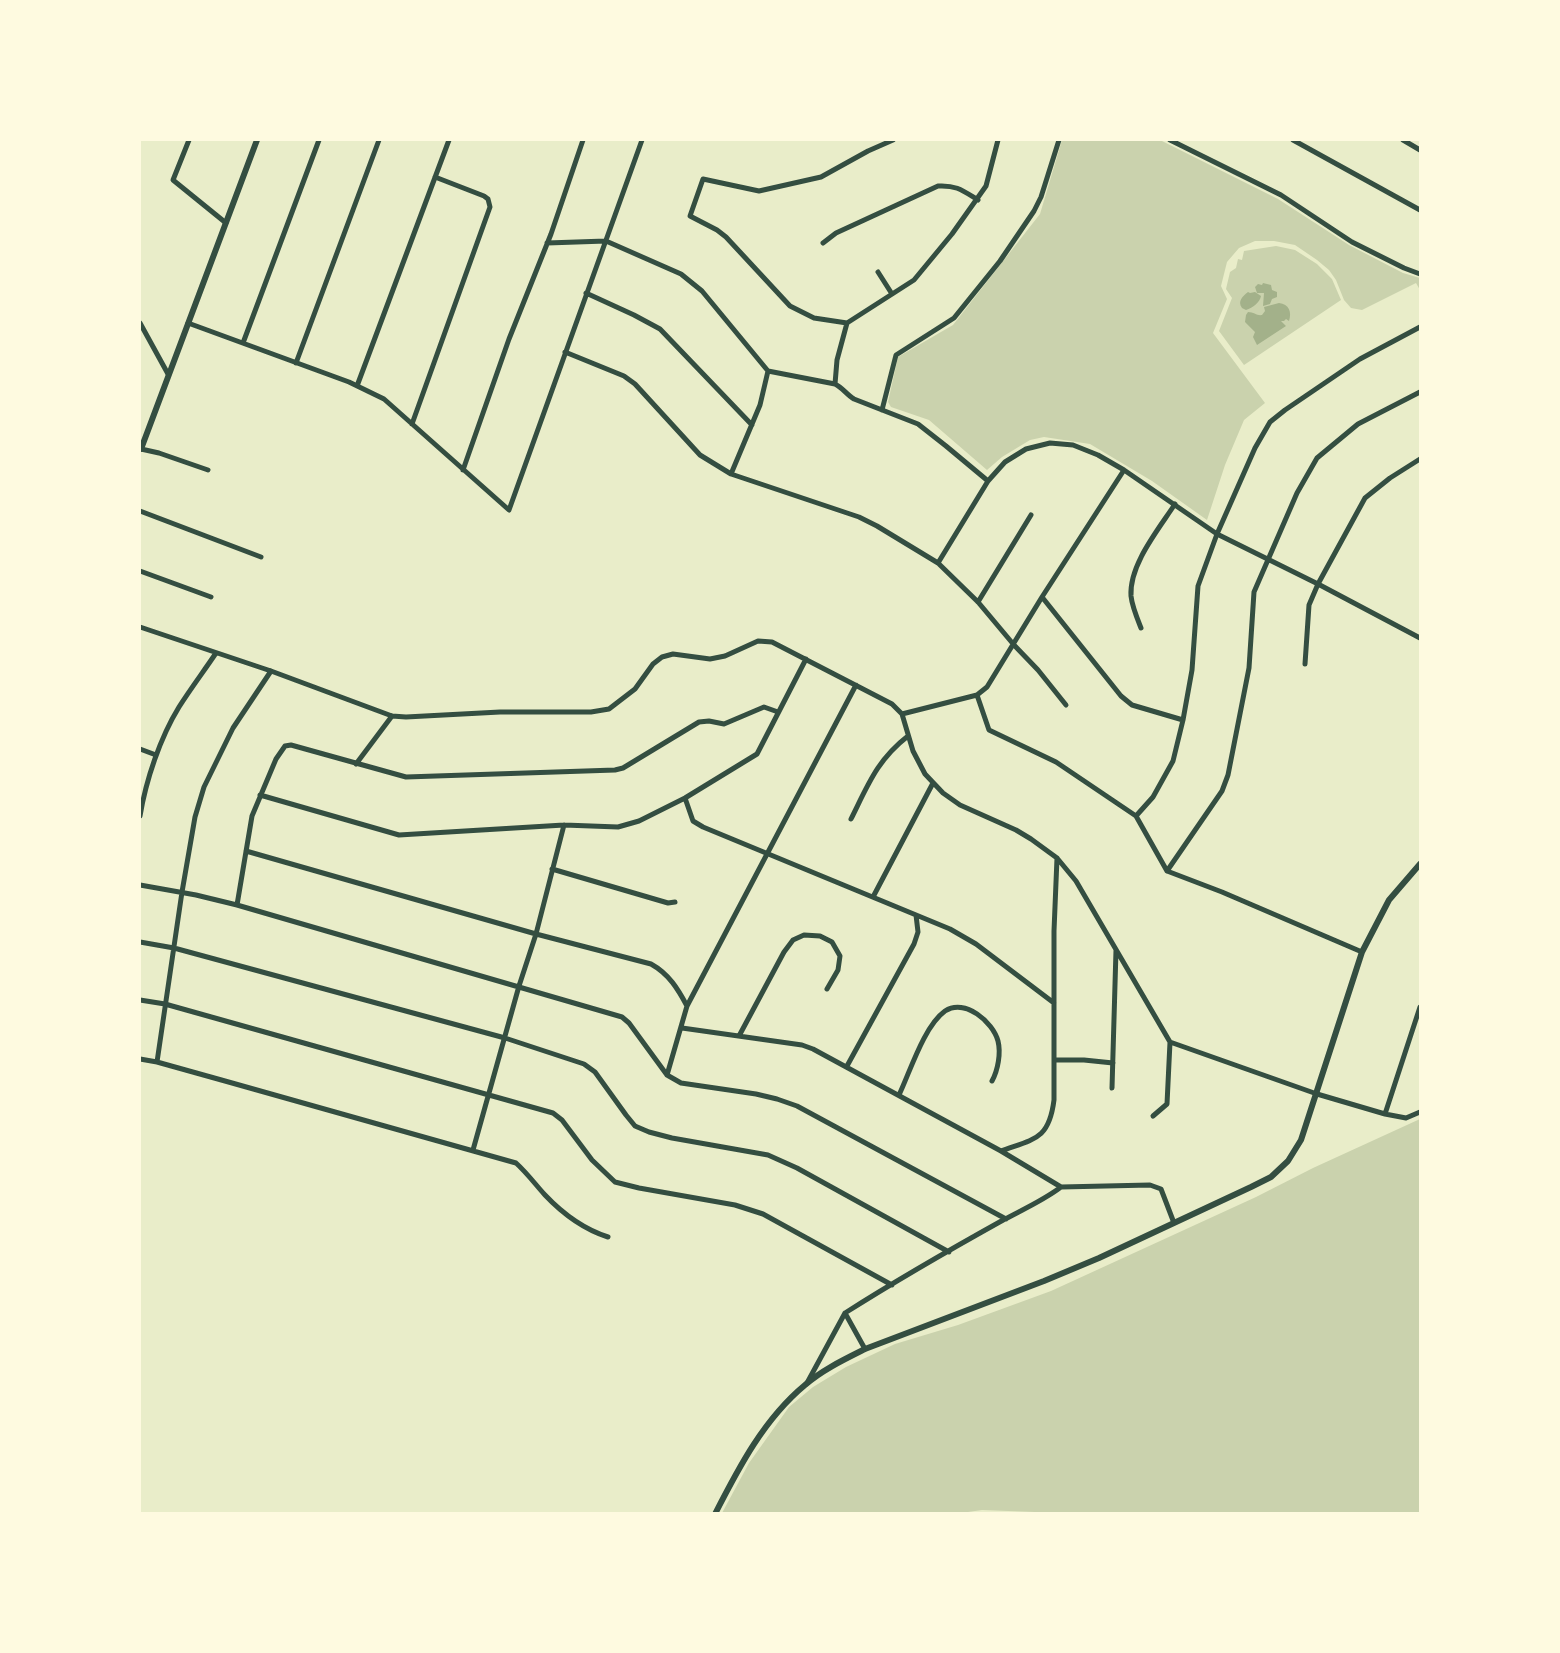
<!DOCTYPE html>
<style>
body{margin:0}
#map{position:relative;width:1560px;height:1653px;overflow:hidden;background:#e9edc9;font-family:Signika,sans-serif}
canvas{display:block}
.frame{position:absolute;inset:0;border:141px solid #fefae0;pointer-events:none}
</style>
<div id="map">
<canvas width="1560" height="1653"></canvas>
<div class="frame"></div>
</div>
<script>
const g = document.querySelector('canvas').getContext('2d');
g.lineJoin = 'round';
function fillPath(path, color) { g.fillStyle = color; g.fill(path, 'evenodd'); }
function strokePath(path, color, width, dash) { g.strokeStyle = color; g.lineWidth = width; g.lineCap = dash ? 'butt' : 'round'; g.setLineDash(dash || []); g.stroke(path); }
const green = new Path2D(`
 M1062 140H1160L1278 199 1349 245 1403 273 1420 278V290L1416 283 1362 310 1351 308 1344 300 1336 280 1329 270 1317 260 1295 245 1274 241H1255L1239 248 1227 262 1221 286 1227 299 1213 333 1265 403 1244 420 1225 465 1207 520 1152 481 1090 444 1044 437 1030 440 1002 457 987 470 929 420 891 407 888 402 898 357 953 325 1040 214Z
 M1276 246 1295 250 1317 264 1332 279 1341 300 1244 365 1219 331 1232 298 1226 289 1230 272 1236 268 1238 259 1242 260 1244 251Z
 M1420 1119V1513L1087 1514 982 1510 954 1514 722 1513 749 1463 789 1407 813 1387 846 1367 895 1344 958 1325 1051 1291 1256 1197 1313 1168Z`);
const water = new Path2D(`
 M1263 283 1271 285 1272 290 1277 292V297L1272 299 1270 304 1263 306 1264 293H1257L1255 287 1258 284 1262 285Z
 M1248 292 1250 293 1255 292 1261 296C1260 302 1253 308 1246 310L1242 308C1237 301 1243 296 1248 292Z
 M1279 303C1289 304 1292 312 1289 321L1286 319 1284 321H1281L1286 326 1257 345 1253 337 1255 332 1245 322 1246 315 1248 312C1254 312 1257 316 1262 315L1265 311 1264 307Z`);
const minor = new Path2D(`
 M189 140 173 180 226 223
 M1170 140 1281 195 1352 242 1404 268 1420 274
 M1293 140 1420 210
 M1403 140 1420 150
 M547 243 606 241 681 274 702 291 768 371 835 384C843 388 847 395 854 399L918 424 946 446 988 481
 M823 243 836 233 938 186C956 185 962 190 978 200
 M878 272 892 294
 M586 293 634 315 660 329 752 425
 M140 323 168 374
 M188 323 349 382 384 399 509 510 642 140
 M847 323 814 318 790 306 726 237 717 230 690 216 703 179 759 191 821 177 868 151 893 140
 M243 343 319 140
 M565 352 624 376 635 384 700 455 731 474 859 517 877 526 938 563 978 602 1014 645 1038 670 1066 705
 M296 363 379 140
 M835 384 837 360 847 323 914 280 952 234 986 186 998 140
 M357 386 449 140
 M882 410 896 355 954 318 1000 261 1034 211 1041 197 1059 140
 M412 424 490 207 488 199 484 196 435 177
 M141 449 159 453 208 470
 M463 470 509 339 551 234 583 140
 M731 474 760 405 768 371
 M140 511 261 557
 M938 563 988 481 1005 462 1026 449 1050 443 1073 445 1098 455 1124 470 1217 534 1318 584 1420 638
 M140 571 211 597
 M1042 597 1121 696 1132 705 1183 720
 M978 602 1031 515
 M140 627 271 671 392 716 406 717 500 712H591L609 709 635 689 653 664 662 657 673 654 710 659 725 656 758 641 772 642 892 704 902 714 913 751 925 774 943 793 960 805 1016 830 1031 839 1057 858 1076 881 1170 1042 1317 1094 1385 1114 1406 1118 1420 1112
 M1141 628C1137 618 1132 606 1131 596 1129 565 1158 530 1175 504
 M1305 664 1309 605 1318 584 1365 498 1390 478 1420 459
 M977 695 989 730 1056 762 1136 816 1167 871 1222 892 1362 952
 M902 714 977 695 987 687 1042 597 1124 470
 M140 749 156 755
 M356 764 392 716
 M260 795 399 835 564 825 618 827 639 821 685 798 757 754 806 659
 M685 798 693 821 703 827 950 929 976 944 1054 1003
 M140 816C146 780 160 738 179 707 191 688 204 671 216 653
 M1136 816 1153 797 1173 761 1183 720 1192 670 1198 586 1217 534 1255 448 1270 422 1285 410 1360 359 1420 327
 M851 819C868 785 877 760 908 736
 M246 851 536 934 651 964C669 974 678 989 687 1006
 M552 869 668 903 675 902
 M1167 871 1222 791 1228 775 1249 668 1254 592 1297 493 1317 458 1358 424 1420 392
 M140 885 196 895 237 905 622 1017 629 1023 667 1075 681 1083 756 1094 777 1099 797 1106 1006 1219
 M873 897 933 783
 M237 905 252 816 276 759 285 746 291 745 406 777 615 770 623 768 699 722 709 721 724 724 764 707 778 712
 M140 942 174 948 505 1038 584 1064 595 1072 626 1115 635 1126 649 1132 672 1138 768 1155 797 1168 949 1252
 M140 1000 165 1004 553 1113 562 1120 592 1160 615 1182 639 1188 735 1205 763 1214 892 1285
 M682 1028 802 1045 813 1049 1001 1151 1061 1187
 M739 1036 784 952 793 940 804 935 820 936 832 942 840 956 838 970 827 989
 M140 1059 157 1062 225 1081 516 1163C527 1173 535 1184 545 1195 563 1214 583 1229 608 1237
 M1054 1060H1084L1113 1063
 M157 1062 182 892 195 817 204 787 233 728 271 671
 M847 1066 914 944 918 932 916 915
 M667 1075 687 1006 856 685
 M1112 1088 1116 950
 M899 1095C910 1072 924 1026 945 1011 965 998 993 1022 998 1041 1001 1053 998 1070 992 1081
 M1385 1114 1420 1007
 M1153 1116 1167 1104 1170 1042
 M473 1150 519 986 536 934 564 825
 M1001 1151C1034 1139 1049 1140 1054 1100V931L1057 858
 M1061 1187 1150 1185 1161 1189 1174 1223
 M845 1313C897 1280 951 1249 1005 1219 1024 1209 1044 1200 1061 1187
 M845 1313 865 1349
 M807 1383 845 1313`);
const tertiary = new Path2D(`
 M140 449H141L257 140
 M715 1514C739 1467 764 1419 805 1385 822 1370 845 1359 865 1349L1044 1281 1099 1258 1251 1187 1271 1177 1288 1161 1301 1140 1362 952 1389 900 1420 864`);
fillPath(green, '#cad2ad');
fillPath(water, '#a3b18a');
strokePath(minor, '#344e41', 5);
strokePath(tertiary, '#344e41', 6);
</script>
